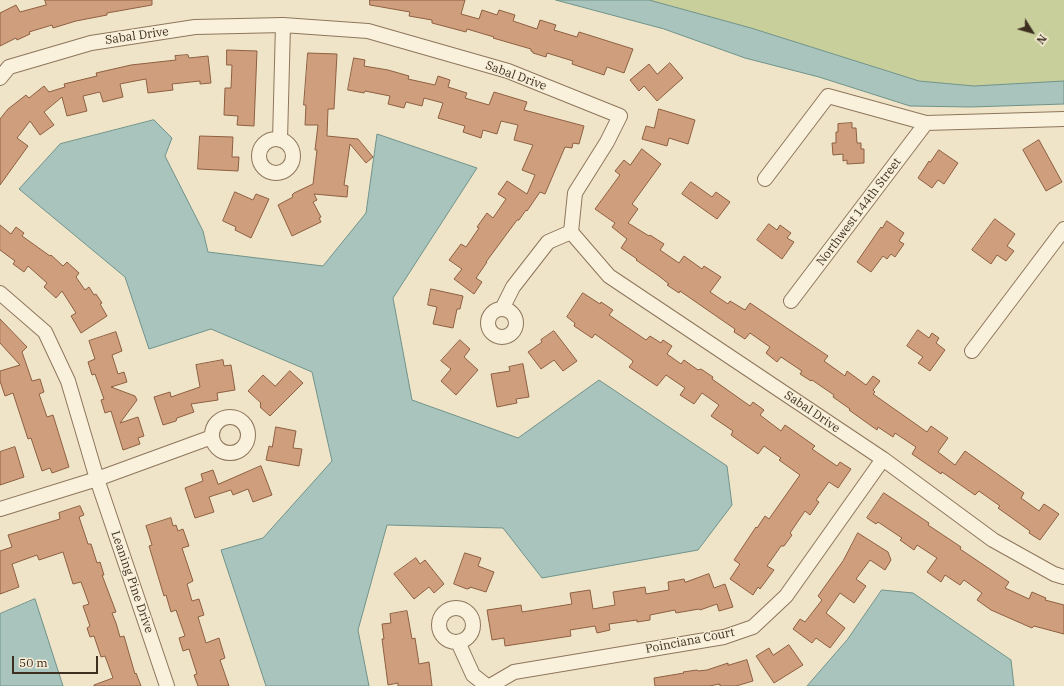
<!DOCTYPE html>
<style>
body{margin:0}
#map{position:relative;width:1064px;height:686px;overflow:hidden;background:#f0e4c8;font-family:"IBM Plex Serif",serif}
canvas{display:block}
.north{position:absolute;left:1012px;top:12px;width:40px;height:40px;-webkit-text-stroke:3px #f7eed8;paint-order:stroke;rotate:127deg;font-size:11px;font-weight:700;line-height:16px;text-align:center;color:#3d2e20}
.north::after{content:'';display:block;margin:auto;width:14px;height:18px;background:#3d2e20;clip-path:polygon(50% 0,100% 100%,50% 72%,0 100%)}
.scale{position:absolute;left:12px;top:656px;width:86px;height:18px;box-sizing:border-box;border:2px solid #3d2e20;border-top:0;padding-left:5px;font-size:12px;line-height:14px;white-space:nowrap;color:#3d2e20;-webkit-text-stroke:3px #f7eed8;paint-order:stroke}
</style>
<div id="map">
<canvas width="1064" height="686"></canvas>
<div class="north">N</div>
<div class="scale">50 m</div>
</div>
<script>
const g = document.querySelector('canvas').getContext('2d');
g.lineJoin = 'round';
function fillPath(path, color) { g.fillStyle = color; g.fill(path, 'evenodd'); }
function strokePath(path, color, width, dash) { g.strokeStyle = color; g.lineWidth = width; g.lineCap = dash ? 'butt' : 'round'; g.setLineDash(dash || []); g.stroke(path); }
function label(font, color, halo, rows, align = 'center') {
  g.font = font + ' "IBM Plex Serif",serif'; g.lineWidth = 3; g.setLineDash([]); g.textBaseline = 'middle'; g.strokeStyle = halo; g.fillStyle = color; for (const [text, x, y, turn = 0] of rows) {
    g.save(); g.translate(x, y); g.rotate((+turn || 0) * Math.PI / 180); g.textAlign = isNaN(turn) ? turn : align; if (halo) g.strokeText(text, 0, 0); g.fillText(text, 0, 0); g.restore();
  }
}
const green = new Path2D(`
 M649 0H1064V81L974 86 919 81 751 28Z`);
const water = new Path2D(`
 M556 0H649L751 28 919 81 974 86 1064 81V104L971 107 910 106 819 77 745 58 664 29Z
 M154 120 172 138 165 156 203 231 208 252 323 266 366 213 377 134 477 168 393 298 412 400 518 438 599 380 727 466 732 505 698 550 542 578 503 528 387 525 358 630 369 686H266L221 550 263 538 332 461 312 372 211 329 149 349 125 277 19 189 60 144Z
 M882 590 913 593 1011 660 1014 686H807L847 640Z
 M35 599 63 686H0V614Z`);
const building = new Path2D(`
 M45 0H152V5L107 13V15L76 21 53 28 52 25 29 32 30 34 17 40 16 38 0 46V13L16 5 20 12 46 5Z
 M370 0H465L461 14 479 19 482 10 497 15 499 10 515 15 513 21 537 29 540 20 556 25 554 30 577 37 579 32 633 49 624 73 607 67 604 75 572 64 573 61 547 53 546 57 533 53V52L531 51V49L493 38 494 37 467 29 466 32 432 23V20L409 16 410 12 370 5Z
 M227 50 257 51 254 126 237 125 238 116 224 115 225 88H231L232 65H227Z
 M308 53 337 54 334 109H328L327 136 358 139 373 157 366 163 350 144 344 185 348 186 347 197 314 194 317 200 313 202 321 217 319 218 321 222 292 236 278 205 293 197 292 195 294 193 313 184 317 150H315L318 125H305L306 105H304Z
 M188 55 189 58 208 56 211 83 200 84V81L172 84 173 90 148 93 146 79 135 81 120 84 123 97 103 102 100 92 83 96 87 111 67 116 62 97 44 112 54 125 40 135 30 121 17 138 28 146 0 185V119L8 109 26 95 29 98 44 86 49 92 65 87 64 84 97 76 96 73 131 65 176 60 175 56Z
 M354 58 365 60 364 66 388 70 409 76 408 79 435 85 438 76 450 80 448 87 467 93 465 98 489 105 494 92 527 102 524 110 584 126 579 144 573 143 572 148 565 147 545 194 540 192 527 211 526 210 519 220H517L486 262H487L476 278 482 282 474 294 454 279 462 269 449 260 461 244 466 247 479 228 477 227 487 213 493 218 506 199 498 194 507 181 527 194 535 175 522 170 533 145 514 140 518 125 501 121 497 134 483 130 481 138 463 132 465 126 438 118 443 103 424 98 422 106 406 102 404 108 388 104 390 96 365 91 364 93 348 90Z
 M670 63 683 78 657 101 644 86 639 91 630 80 649 64 657 74Z
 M659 109 695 120 688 144 669 138 667 146 642 139 646 126 654 128Z
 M852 123V128H856L857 143H861V149H864V163L847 164V160L843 161V154L833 155 832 143H836V132H838V124Z
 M200 136 233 137 232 157H239L238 171 198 169Z
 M1039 140 1062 182 1046 191 1023 150Z
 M642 149 661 164 632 204 638 209 628 223 649 236 650 235 664 244 660 250 679 263 684 256 702 269 704 266 721 277 710 292 728 304 730 301 745 310 750 303 828 356 824 361 845 376 847 371 866 385 873 376 880 381 873 390 875 392 873 394 927 432 931 426 948 438 938 452 955 465 965 451 1024 493 1021 498 1039 511 1044 504 1059 514 1040 540 1029 533 1030 531 998 508 1000 506 979 491 975 495 942 472 941 474 912 454 916 447 895 433 893 437 878 427 877 430 849 410 850 409 833 397 834 395 812 380 811 381 800 374 802 371 781 357 777 362 766 353 770 347 750 333 745 339 734 332 735 329 719 318 680 291 679 293 667 285 669 284 659 276 636 260 637 259 621 248 627 239 612 227 615 223 595 209 620 175 615 171 624 160 630 165Z
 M939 150 958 163 944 184 938 180 932 188 918 178 929 161 930 162Z
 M691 182 712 197 716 192 730 202 717 219 682 194Z
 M235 192 253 200 256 194 269 199 251 238 235 230 236 227 223 221Z
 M995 219 1015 234 1007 246 1014 251 1006 261 997 255 991 264 972 250Z
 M887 221 904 233 899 241 904 244 895 257 891 254 887 259 883 256 871 272 857 262 881 227 882 228Z
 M769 224 777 230 780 225 791 233 787 238 794 242 782 259 757 240Z
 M0 225 11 234 16 227 24 233 22 236 50 256 51 255 63 266 67 262 79 273 76 277 85 290 89 287 94 295 96 294 102 303 100 304 107 316 81 333 71 316 76 313 62 291 56 298 44 287 47 283 28 266 24 272 13 264 15 261 0 250Z
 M431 289 463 296 460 309H457L453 328 433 324 437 307 428 305Z
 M583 293 600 304 601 302 613 310 609 315 646 340 650 336 661 343 663 340 672 346 667 354 681 364 684 360 698 370 701 369 713 377 712 379 750 406 753 402 764 410 760 415 781 431 785 425 815 446 812 449 837 466 840 462 851 469 838 488 829 482 816 500 819 502 810 515 805 511 790 533 792 535 784 546H781L767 566 774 570 760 589 758 587 753 595 730 579 740 564 734 560 756 527 757 528 765 516 769 519 800 475 779 460 781 458 764 446 758 454 731 435 733 431 711 416 719 405 702 393 694 404 680 395 685 388 666 375 657 386 629 367 633 362 632 360 595 334 592 338 574 326 575 323 567 317Z
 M0 319 27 347 22 352 32 381 40 379 44 392 39 394 47 417 53 415 69 467 52 473 50 468 42 471 31 438 28 439 13 393 5 396 0 381V371L20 365 0 343Z
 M918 330 929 338 932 333 939 338 936 343 945 350 930 371 918 363 923 357 907 346Z
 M554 331 577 361 563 371 554 360 541 369 528 352 542 342 541 340Z
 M116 332 122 351 112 355 118 374 124 372 127 382 111 387 135 396 137 400 120 423 138 417 144 436 138 438 140 444 123 450 111 411 105 413 101 400 104 399 95 374 92 375 88 362 95 359 89 341Z
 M460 340 470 349 464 357 478 370 456 395 441 381 451 369 441 361Z
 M223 360 224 366 231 365 235 390 217 393 218 400 191 404 194 412 177 418 176 421 163 425 154 397 170 392 171 397 200 387 196 365Z
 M523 364 529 397 516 399 517 403 497 407 491 374 510 371 509 367Z
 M290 371 303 383 270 416 260 407 261 406 260 404 261 403 248 391 263 375 275 386Z
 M276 427 296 431 293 448 302 449 299 466 266 460 269 446 272 447Z
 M15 447 24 477 0 485V452Z
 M261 466 272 495 253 502 248 489 233 495 231 490 209 497 214 512 195 518 185 488 203 481 201 474 213 470 218 484Z
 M884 493 929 523 928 525 961 547 960 549 1009 582 1005 588 1029 599 1032 592 1046 598 1045 600 1064 605V634L1034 626 1032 628 991 610 977 600 982 593 964 580 960 585 945 575 941 582 927 572 937 558 917 545 914 550 900 540 902 538 878 522 876 524 867 518Z
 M80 506 84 515 79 517 88 544H91L97 563 100 562 104 575H102L116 612 112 613 116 623 120 637 124 636 135 674 136 673 141 686H94V685L113 678 105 656 101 657 94 636 90 637 87 628 90 626 83 606 89 604 81 582 73 584 63 552 39 560 37 555 12 564 19 587 0 594V551L12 547 8 535 60 519 59 513Z
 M171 518 173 526 176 525 178 531 183 529 189 546 182 548 193 581 187 584 192 601 199 599 204 615 198 617 206 643 219 638 225 658 220 660 229 686H198L194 675 197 674 189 649 183 651 179 638 185 636 176 610 171 612 166 595 164 596 149 546 152 545 146 526Z
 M858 533 888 552 891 560 885 570 870 560 856 579 866 586 854 603 840 593 826 613 845 628 830 648 816 638 812 643 793 629 800 619 805 622 822 600 818 596 843 561Z
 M465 553 481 558 478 566 494 572 486 592 470 587V588L467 589 454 584Z
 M416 558 420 564 425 560 444 584 434 593 429 587 414 599 394 574Z
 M709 574 714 588 725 584 733 607 719 611 717 604 700 610 699 609 676 613 675 610 650 615V620L637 622V620L609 624 610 630 597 633 595 626 570 630 571 636 505 646 504 638 492 640 487 610 521 605 522 612 572 604 570 593 590 590 593 609 615 605 613 592 645 587 646 594 669 590 668 582 684 579 685 582Z
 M407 611 412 639 415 638 419 664 429 662 432 686H398V683L388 685 382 639H384L382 624 391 623 390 614Z
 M789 645 803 665 774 683 756 656 769 648 773 655Z
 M747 660 753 681 736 686H720V684L709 686H655L654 678 684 673 683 672 697 670 698 671 707 670 728 663V665Z`);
const street = new Path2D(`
 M0 78 9 67 91 43 195 27 283 25 368 31 508 71 620 116 607 142 575 193 571 232 609 276 883 459 993 540 1054 574 1064 577
 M259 156a17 17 0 1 1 34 0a17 17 0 1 1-34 0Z
 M280 140 283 25
 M765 179 828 96 926 123 1064 119
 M0 293 45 332 68 381 97 479 167 686
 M791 301 926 123
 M488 323a14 14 0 1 1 28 0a14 14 0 1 1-28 0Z
 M502 309 513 287 548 242 571 232
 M972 351 1064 229
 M212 435a18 18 0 1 1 36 0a18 18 0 1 1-36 0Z
 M0 509 97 479 212 437
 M439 625a17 17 0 1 1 34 0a17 17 0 1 1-34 0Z
 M458 642 473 675 487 686
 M490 686 514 672 724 637 753 627 786 596 883 459`);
const streetNames = [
 ["Sabal Drive",137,36,-8],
 ["Sabal Drive",516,76,20],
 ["Northwest 144th Street",859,212,-53],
 ["Sabal Drive",812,412,34],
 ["Leaning Pine Drive",132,582,71],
 ["Poinciana Court",690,641,-11]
];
fillPath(green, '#c9cf9b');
fillPath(water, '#a9c4bc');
strokePath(water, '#6f938a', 1);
fillPath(building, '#cf9f7d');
strokePath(building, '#8d5f41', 1);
strokePath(street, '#8d765c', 16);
strokePath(street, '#faf1dc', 14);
label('12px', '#3d2e20', '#f7eed8', streetNames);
</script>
